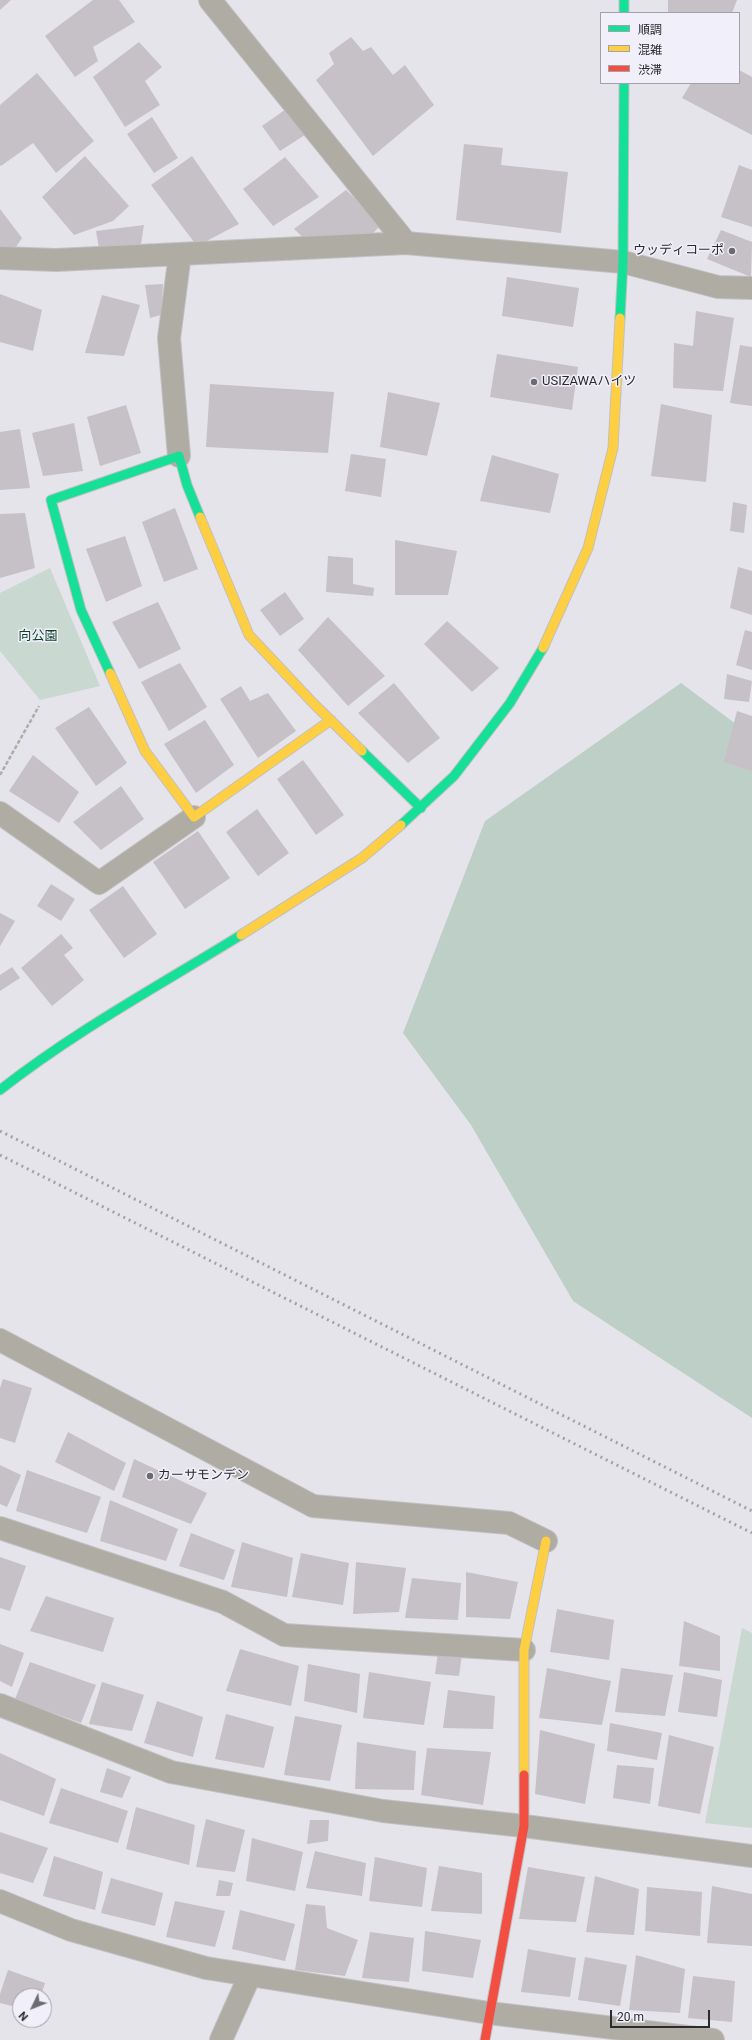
<!DOCTYPE html>
<meta charset="utf-8">
<style>
body{margin:0}
#map{position:relative;width:752px;height:2040px;overflow:hidden;background:#e5e4ea;font-family:Roboto,"Noto Sans JP",sans-serif}
canvas{display:block}
.legend{position:absolute;left:600px;top:12px;width:140px;height:72px;box-sizing:border-box;background:#f1effa;border:1px solid #a2a0a8;margin:0;padding:5px 7px;list-style:none;font-size:12px;color:#2b2a2e}
.legend li{display:flex;align-items:center;gap:8px;height:20px}
.legend b{width:20px;border:1px solid #a2a0a8}
.north{position:absolute;left:12px;top:1988px;width:40px;height:40px;box-sizing:border-box;background:#f1effa;border:1px solid #a2a0a8;border-radius:50%;rotate:227deg;font-size:11px;font-weight:700;line-height:16px;text-align:center;color:#2b2a2e}
.north::after{content:'';display:block;margin:auto;width:14px;height:18px;background:#6c6b70;clip-path:polygon(50% 0,100% 100%,50% 72%,0 100%)}
.scale{position:absolute;left:610px;top:2010px;width:100px;height:18px;box-sizing:border-box;border:2px solid #2b2a2e;border-top:0;padding-left:5px;font-size:12px;line-height:14px;white-space:nowrap;color:#2b2a2e;-webkit-text-stroke:3px #f1effa;paint-order:stroke}
</style>
<div id="map">
<canvas width="752" height="2040"></canvas>
<ul class="legend">
<li><b style="height:5px;background:#16e098"></b>順調</li>
<li><b style="height:5px;background:#ffcf43"></b>混雑</li>
<li><b style="height:5px;background:#f24e42"></b>渋滞</li>
</ul>
<div class="north">N</div>
<div class="scale">20 m</div>
</div>
<script>
const g = document.querySelector('canvas').getContext('2d');
g.lineJoin = 'round';
function fillPath(path, color) { g.fillStyle = color; g.fill(path, 'evenodd'); }
function strokePath(path, color, width, dash) { g.strokeStyle = color; g.lineWidth = width; g.lineCap = dash ? 'butt' : 'round'; g.setLineDash(dash || []); g.stroke(path); }
function label(font, color, halo, rows, align = 'center') {
  g.font = font + ' Roboto,"Noto Sans JP",sans-serif'; g.lineWidth = 3; g.setLineDash([]); g.textBaseline = 'middle'; g.strokeStyle = halo; g.fillStyle = color; for (const [text, x, y, turn = 0] of rows) {
    g.save(); g.translate(x, y); g.rotate((+turn || 0) * Math.PI / 180); g.textAlign = isNaN(turn) ? turn : align; if (halo) g.strokeText(text, 0, 0); g.fillText(text, 0, 0); g.restore();
  }
}
const green = new Path2D(`
 M50 568 100 686 40 700 0 651V593Z
 M742 1628 752 1633V1828L705 1823Z`);
const forest = new Path2D(`
 M681 683 752 736V1418L573 1301 471 1125 403 1033 485 821Z`);
const building = new Path2D(`
 M0 0H11L0 10Z
 M93 0H119L135 22 93 47 98 61 75 77 45 36Z
 M668 0H737L732 13H668Z
 M351 37 363 51 371 47 393 75 405 65 434 105 373 156 316 80 334 64 329 53Z
 M139 42 162 67 145 81 160 105 125 127 93 77Z
 M739 70 752 77V135L682 98 691 83H739Z
 M37 73 94 141 56 173 33 143 1 166 0 165V105Z
 M289 107 308 133 280 151 262 126Z
 M152 117 178 158 154 173 127 134Z
 M464 144 503 148 501 165 568 172 561 233 456 220Z
 M85 156 129 206 113 221 74 235 42 197Z
 M192 156 239 224 197 246 151 185Z
 M285 157 319 197 273 226 243 189Z
 M739 165 752 170V227L721 217Z
 M346 190 382 224 371 235 306 240 294 229Z
 M0 209 22 238 14 250H0Z
 M144 225 141 244 99 248 96 231Z
 M721 230 752 242 751 277 707 259Z
 M507 277 579 288 573 327 502 316Z
 M163 284 161 315 150 318 145 285Z
 M0 294 42 310 33 351 0 342Z
 M102 295 140 305 124 356 85 353Z
 M696 311 734 318 723 391 673 388 674 343 693 346Z
 M740 345 752 347V406L730 403Z
 M497 354 578 367 572 410 490 397Z
 M210 384 334 392 328 453 206 447Z
 M388 392 440 403 427 456 380 447Z
 M661 404 712 415 706 482 651 476Z
 M126 405 141 453 100 466 87 417Z
 M74 423 83 471 43 476 32 433Z
 M20 429 30 488 0 490V432Z
 M351 454 386 459 381 497 345 491Z
 M492 455 559 474 550 513 480 501Z
 M733 502 747 505 744 533 730 531Z
 M175 508 198 569 164 582 142 522Z
 M25 513 35 568 0 578V514Z
 M125 536 142 586 106 602 86 549Z
 M395 540 457 551 448 595H395Z
 M328 556 353 558V584L374 588 373 596 326 592Z
 M738 567 752 571V615L730 608Z
 M285 592 304 619 280 636 260 610Z
 M158 602 181 649 139 669 112 622Z
 M328 617 385 676 348 706 298 650Z
 M447 621 499 668 472 692 424 644Z
 M745 630 752 632V670L736 665Z
 M180 663 207 707 169 731 141 682Z
 M727 674 752 681 749 702 724 699Z
 M394 683 440 738 408 763 358 713Z
 M241 686 250 701 268 693 296 731 258 758 220 699Z
 M89 707 127 763 96 786 55 728Z
 M737 711 752 716V771L724 762Z
 M205 720 234 765 196 793 164 744Z
 M33 755 79 792 59 823 9 791Z
 M303 760 344 815 316 835 277 779Z
 M121 786 144 819 101 850 73 822Z
 M257 809 289 853 258 876 226 832Z
 M198 831 230 878 185 909 153 862Z
 M51 884 75 899 61 921 37 906Z
 M123 886 157 934 124 958 89 910Z
 M0 913 15 921 0 946Z
 M61 934 73 948 64 955 84 980 52 1006 21 968Z
 M12 967 20 978 0 991V975Z
 M3 1379 32 1388 15 1443 0 1438V1388Z
 M68 1432 126 1463 114 1491 55 1462Z
 M134 1459 207 1493 191 1524 122 1497Z
 M0 1465 21 1475 7 1507 0 1504Z
 M27 1470 101 1497 87 1533 16 1511Z
 M110 1500 178 1529 166 1561 100 1541Z
 M191 1533 235 1550 224 1580 179 1566Z
 M242 1542 293 1558 287 1597 231 1587Z
 M301 1553 349 1563 343 1605 292 1597Z
 M0 1557 26 1566 10 1611 0 1608Z
 M356 1562 406 1568 399 1612 353 1614Z
 M466 1572 518 1582 510 1619 466 1617Z
 M412 1578 461 1583 458 1620 405 1618Z
 M46 1596 114 1618 103 1652 30 1631Z
 M557 1609 614 1620 609 1660 550 1652Z
 M684 1621 720 1636V1671L679 1666Z
 M0 1644 24 1653 12 1687 0 1681Z
 M240 1649 299 1666 291 1706 226 1691Z
 M438 1653 462 1654 459 1676 435 1674Z
 M30 1662 96 1685 81 1723 15 1699Z
 M308 1664 360 1674 357 1713 304 1701Z
 M547 1668 611 1681 602 1725 539 1718Z
 M621 1668 673 1675 665 1716 615 1712Z
 M369 1672 431 1682 424 1725 363 1718Z
 M684 1672 722 1680 717 1717 678 1712Z
 M102 1682 144 1695 132 1731 89 1724Z
 M448 1690 495 1696 493 1729 443 1728Z
 M157 1701 203 1717 193 1757 144 1743Z
 M226 1714 274 1727 264 1768 215 1759Z
 M295 1716 342 1725 330 1781 284 1775Z
 M610 1723 662 1733 657 1760 607 1751Z
 M540 1730 595 1744 585 1804 535 1794Z
 M669 1735 714 1747 700 1814 658 1806Z
 M357 1742 416 1751 414 1790 355 1789Z
 M427 1748 491 1752 483 1805 421 1795Z
 M0 1753 56 1779 44 1816 0 1800Z
 M617 1765 654 1768 650 1804 613 1798Z
 M107 1768 131 1777 122 1798 100 1792Z
 M61 1788 128 1811 118 1843 49 1823Z
 M136 1807 195 1825 189 1865 126 1849Z
 M206 1819 245 1830 235 1872 196 1867Z
 M310 1820H329L328 1841 307 1844Z
 M0 1832 48 1848 33 1883 0 1873Z
 M252 1838 303 1852 295 1891 246 1881Z
 M315 1851 366 1863 362 1896 306 1888Z
 M54 1856 103 1872 95 1910 43 1896Z
 M375 1857 427 1868 422 1907 369 1901Z
 M439 1866 482 1873V1914L431 1911Z
 M528 1867 585 1877 576 1922 519 1919Z
 M595 1876 639 1889 634 1935 586 1932Z
 M111 1878 163 1893 155 1926 101 1913Z
 M219 1880 233 1883 230 1896H216Z
 M712 1886 752 1894V1946L707 1943Z
 M647 1887 702 1892 700 1936 645 1931Z
 M175 1901 225 1911 215 1947 166 1937Z
 M306 1904 325 1906 327 1928 358 1940 345 1976 295 1970Z
 M240 1910 295 1924 285 1961 232 1949Z
 M425 1931 481 1940 473 1978 422 1971Z
 M370 1932 414 1938 409 1982 362 1978Z
 M528 1949 576 1958 570 1997 521 1992Z
 M636 1955 685 1969 680 2013 629 2010Z
 M585 1957 627 1965 620 2006 578 2000Z
 M8 1970 45 1983 41 1996H20V2008L0 2003V1994Z
 M693 1976 735 1981 732 2022 688 2018Z`);
const path = new Path2D(`
 M0 775 39 706`);
const street = new Path2D(`
 M210 0 406 243
 M0 258 56 260 406 243 623 262 718 287 752 288
 M179 456 169 338 180 254
 M0 813 99 883 194 817
 M0 1340 313 1506 509 1523 546 1541
 M0 1528 223 1602 284 1635 524 1650
 M0 1705 171 1772 383 1811 524 1826 752 1856
 M0 1901 71 1930 206 1968 489 2013 713 2040
 M221 2040 250 1975`);
const fast = new Path2D(`
 M624 0V13
 M620 318 623 262 624 83
 M110 673 81 610 51 500 179 456 187 485 200 517
 M362 751 421 808
 M401 825 454 776 510 703 543 648
 M0 1090C75 1031 160 985 241 935`);
const slow = new Path2D(`
 M200 517 249 635 313 703 362 751
 M543 648 588 548 613 448 620 318
 M110 673 145 751 194 817 331 720
 M241 935 362 858 401 825
 M524 1775V1650L546 1541`);
const jam = new Path2D(`
 M485 2040 524 1826V1775`);
const rail = new Path2D(`
 M0 1131 752 1511
 M0 1155 752 1533`);
const markers = [
 [732,251,4,"#6c6b70"],
 [534,382,4,"#6c6b70"],
 [150,1476,4,"#6c6b70"]
];
const poiNames = [
 ["ウッディコーポ",724,251,"right"],
 ["USIZAWAハイツ",542,382],
 ["カーサモンデン",158,1476]
];
const parkNames = [
 ["向公園",38,637]
];
fillPath(green, '#c9d8d1');
fillPath(forest, '#becfc7');
fillPath(building, '#c6c0c7');
strokePath(street, '#c1c0c4', 24);
strokePath(fast, '#c1c0c4', 11);
strokePath(slow, '#c1c0c4', 11);
strokePath(jam, '#c1c0c4', 11);
strokePath(path, '#afada9', 2.5, [4, 2]);
strokePath(street, '#afaca3', 22);
strokePath(fast, '#16e098', 9);
strokePath(slow, '#ffcf43', 9);
strokePath(jam, '#f24e42', 9);
strokePath(rail, '#a5a3a2', 3, [2, 4]);
for (const [x, y, r, color] of markers) { const dot = new Path2D(); dot.arc(x, y, r, 0, 2 * Math.PI); g.fillStyle = color; g.fill(dot); strokePath(dot, '#f1effa', 1.5); }
label('13px', '#2b2a2e', '#f1effa', poiNames, 'left');
label('13px', '#0c4329', '#f1effa', parkNames);
</script>
